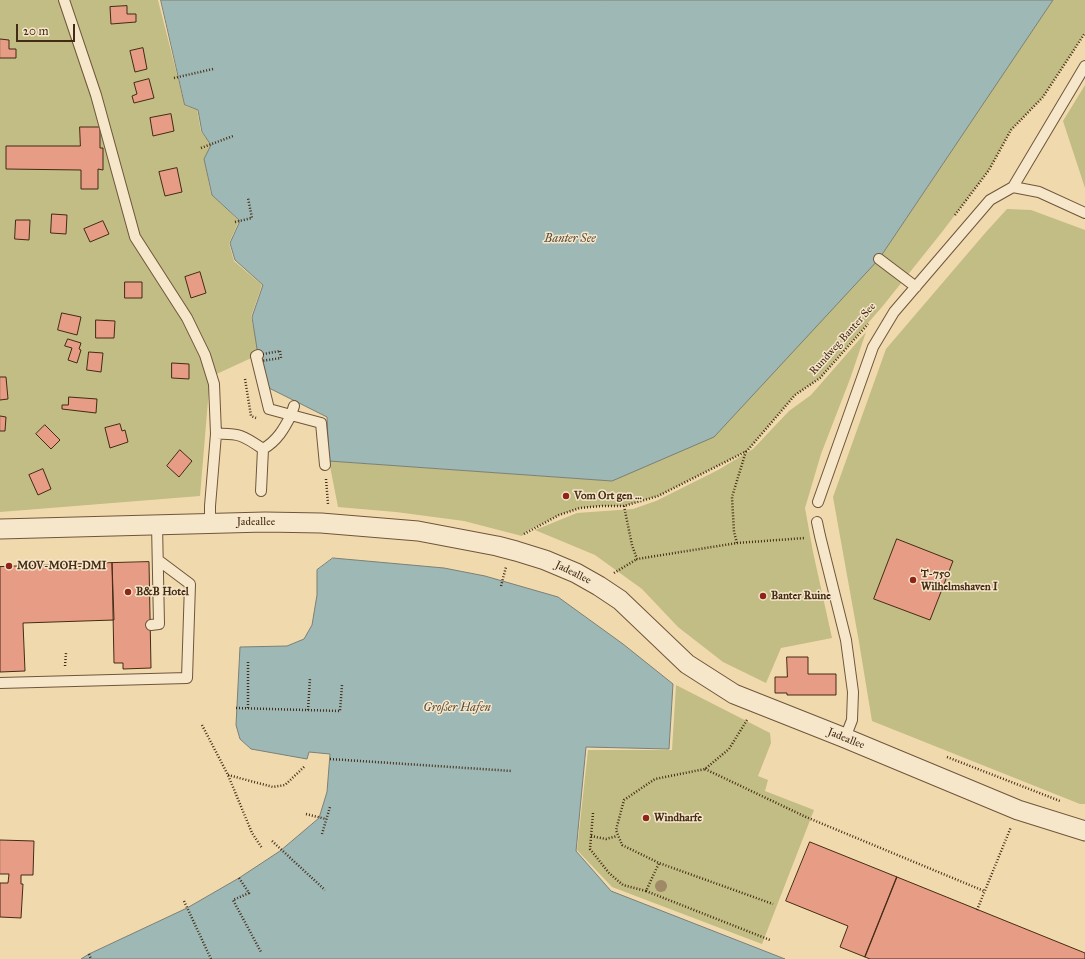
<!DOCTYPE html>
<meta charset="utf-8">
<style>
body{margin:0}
#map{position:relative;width:1085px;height:959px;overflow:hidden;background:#f1d9ae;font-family:"IM FELL Great Primer",serif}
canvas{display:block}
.scale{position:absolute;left:16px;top:24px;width:59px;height:18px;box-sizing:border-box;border:2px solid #442b15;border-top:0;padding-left:5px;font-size:12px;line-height:14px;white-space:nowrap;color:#442b15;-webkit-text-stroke:3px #f6e6ca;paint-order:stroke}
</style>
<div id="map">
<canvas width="1085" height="959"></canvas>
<div class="scale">20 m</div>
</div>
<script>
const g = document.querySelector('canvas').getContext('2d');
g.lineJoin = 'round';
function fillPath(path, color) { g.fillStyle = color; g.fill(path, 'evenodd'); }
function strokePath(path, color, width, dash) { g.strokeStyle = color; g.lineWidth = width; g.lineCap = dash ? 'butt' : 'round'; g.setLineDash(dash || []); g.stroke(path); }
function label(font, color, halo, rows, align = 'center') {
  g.font = font + ' "IM FELL Great Primer",serif'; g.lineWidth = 3; g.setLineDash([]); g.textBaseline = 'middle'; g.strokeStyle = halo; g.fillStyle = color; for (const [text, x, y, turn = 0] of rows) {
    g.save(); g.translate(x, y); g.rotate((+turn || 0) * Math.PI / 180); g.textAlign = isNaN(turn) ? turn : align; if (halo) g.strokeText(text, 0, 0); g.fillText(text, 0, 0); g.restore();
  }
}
const green = new Path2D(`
 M0 0H158L185 106 197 110 201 132 211 145 204 159 211 194 239 221 229 243 234 261 262 285 251 317 260 354 210 377 200 496 0 512Z
 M1053 0H1085V33L1043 97 1011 130 989 170 942 232 882 307 820 378 795 395 747 451 658 496 624 506H602L580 508 559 515 527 531 522 536 464 521 396 512 338 507 329 461 612 481 879 259Z
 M1085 85V188L1063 121Z
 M1007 209 1031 210 1085 230V804H1080L872 721 859 642 833 497 886 349 986 232Z
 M866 332 850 379 821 454 805 508 813 552 832 638 781 648 766 683 723 662 678 627 642 589 595 555 535 530 577 513 633 509 656 501 718 470 753 449 789 411 811 395Z
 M676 685 770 733 771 743 758 776 768 780 765 791 814 810 762 944 612 887 577 850 588 750H672Z`);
const water = new Path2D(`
 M161 0H1053L879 259 714 437 612 481 329 461 327 417 269 388 258 355 252 317 263 285 235 260 230 243 240 221 212 195 204 159 211 145 202 132 198 110 185 105Z
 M333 558 444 568 485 576 558 597 623 644 673 684 669 749 586 747 576 851 611 891 785 959H81L89 954 187 908 239 878 280 851 319 818 327 792 330 754 309 752 307 759 251 749 240 739 236 725 240 647 287 646 304 639 312 625 317 595V570Z`);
const building = new Path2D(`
 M127 6V14H136V22L111 24 110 7Z
 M0 39 9 40V49H16V58H0Z
 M143 48 147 69 135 72 130 51Z
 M149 79 154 98 134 103 132 96 137 94 134 83Z
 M171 114 174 131 153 136 150 118Z
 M80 127H100V148H103V170L98 169V189H81V170L6 169V146H80Z
 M177 168 182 192 165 196 159 172Z
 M52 214 67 215 66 234 51 233Z
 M16 220H30L29 240 15 239Z
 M103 221 109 234 90 242 84 229Z
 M200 272 206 293 191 298 185 277Z
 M125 282H142V298H125Z
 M62 313 81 317 77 335 58 330Z
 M96 320 115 321 114 338H96Z
 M68 339 81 343 79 349 81 350 77 363 68 360 72 348 65 346Z
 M89 352 103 353 101 372 87 370Z
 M172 363 189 364V379L172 378Z
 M0 377H6L8 399 0 400Z
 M69 397 97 399 96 413 62 409V405H68Z
 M0 416 6 417 5 431H0Z
 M120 424 122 431 125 430 128 442 110 448 105 428Z
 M45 425 60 440 51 449 36 434Z
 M180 450 192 461 179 477 167 466Z
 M43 469 51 489 38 495 29 475Z
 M897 539 953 561 930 620 874 599Z
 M149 562 151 668 123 669V663H114L112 563Z
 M112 563 114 620 23 623 25 671 0 672V567Z
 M787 657H808V674H836V695H787V693H775V677H787Z
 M0 840 34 841 33 875H21V884H23L21 918 0 917V883H8L9 874H0Z
 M810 842 897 877 865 957 840 947 848 926 786 901Z
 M897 877 1085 953V959H870L865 957Z`);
const path = new Path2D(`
 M174 78 213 69
 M201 148 233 136
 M955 215 989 170 1011 130 1043 97 1085 33
 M235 222 252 218 248 198
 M280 351 281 358 261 361 258 355Z
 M245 379 251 416 256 418
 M326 479 328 504
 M624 506 632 545 637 559 737 543 734 532 732 497 746 451
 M524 534 559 515 580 508 602 506H624L658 496 747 451 795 395 820 378 868 324
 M737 543 805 538
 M614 573 637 559
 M501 586 506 567
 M65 666 66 653
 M236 708 340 711 342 685
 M248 708V660
 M308 710 310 678
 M747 720 729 749 705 769 655 779 624 800 616 830 622 845 659 863 773 904
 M202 725 228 775 252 833 262 848
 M947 757 1060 801
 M330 759 512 771
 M705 769 806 817 984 891
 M228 775 273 787 285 785 305 766
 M593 813 590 849 609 873 623 885 646 891 659 863
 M306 814 326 819
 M322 834 330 807
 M591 836 606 839 617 836
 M272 841 325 890
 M239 878 249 893 233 900 261 952
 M646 891 770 940
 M184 901 211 959
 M977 910 1011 827
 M89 954 91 959`);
const service = new Path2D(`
 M64 0 96 95 135 237 187 318 205 355 214 384 216 434 210 506V523
 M1013 187 1085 66
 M879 259 916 287
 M258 355 256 356 269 409 291 415 294 406
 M216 434C240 433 244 436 263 449L261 491
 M263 449C277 441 284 429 291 415L321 423 325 465
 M818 502 873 347 894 312 990 200 1013 187 1039 192 1085 213
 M817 522 820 536 846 640 853 692 852 720 845 738
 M151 625 159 624 157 524
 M0 683 187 678 190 584 158 560`);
const minor = new Path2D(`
 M0 529 265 522 321 523 418 531 497 546 516 551 545 560 576 573 599 586 620 600 687 664 734 694 845 738 1018 810 1085 831`);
const trees = [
 [661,886]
];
const markers = [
 [566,496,4,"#8f2418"],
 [9,566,4,"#8f2418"],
 [913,580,4,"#8f2418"],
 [128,592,4,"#8f2418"],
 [763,596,4,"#8f2418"],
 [646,818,4,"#8f2418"]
];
const streetNames = [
 ["Rundweg Banter See",843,339,-48],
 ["Jadeallee",256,522],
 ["Jadeallee",573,573,26],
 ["Jadeallee",846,739,22]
];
const poiNames = [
 ["Vom Ort gen ...",574,496],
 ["MOV-MOH-DMI",17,566],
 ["T-750",921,574],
 ["Wilhelmshaven I",921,587],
 ["B&B Hotel",136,592],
 ["Banter Ruine",771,596],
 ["Windharfe",654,818]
];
const waterNames = [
 ["Banter See",570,239],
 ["Großer Hafen",457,708]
];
fillPath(green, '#c2bc85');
fillPath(water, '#9eb8b5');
strokePath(water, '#7a8075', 1);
fillPath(building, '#e69c85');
strokePath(building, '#442b15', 1);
strokePath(service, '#6f563b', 12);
strokePath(minor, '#6f563b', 21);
strokePath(path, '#442b15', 2.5, [1, 2]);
strokePath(service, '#f6e6ca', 10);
strokePath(minor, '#f6e6ca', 19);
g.fillStyle = '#a08966';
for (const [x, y] of trees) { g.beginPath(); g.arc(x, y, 6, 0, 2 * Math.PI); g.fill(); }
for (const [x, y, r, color] of markers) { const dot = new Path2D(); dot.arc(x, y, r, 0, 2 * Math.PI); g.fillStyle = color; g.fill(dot); strokePath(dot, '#f6e6ca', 1.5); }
label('11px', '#442b15', '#f6e6ca', streetNames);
label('bold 11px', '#442b15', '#f6e6ca', poiNames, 'left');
label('italic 12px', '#5a4e3d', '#f6e6ca', waterNames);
</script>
